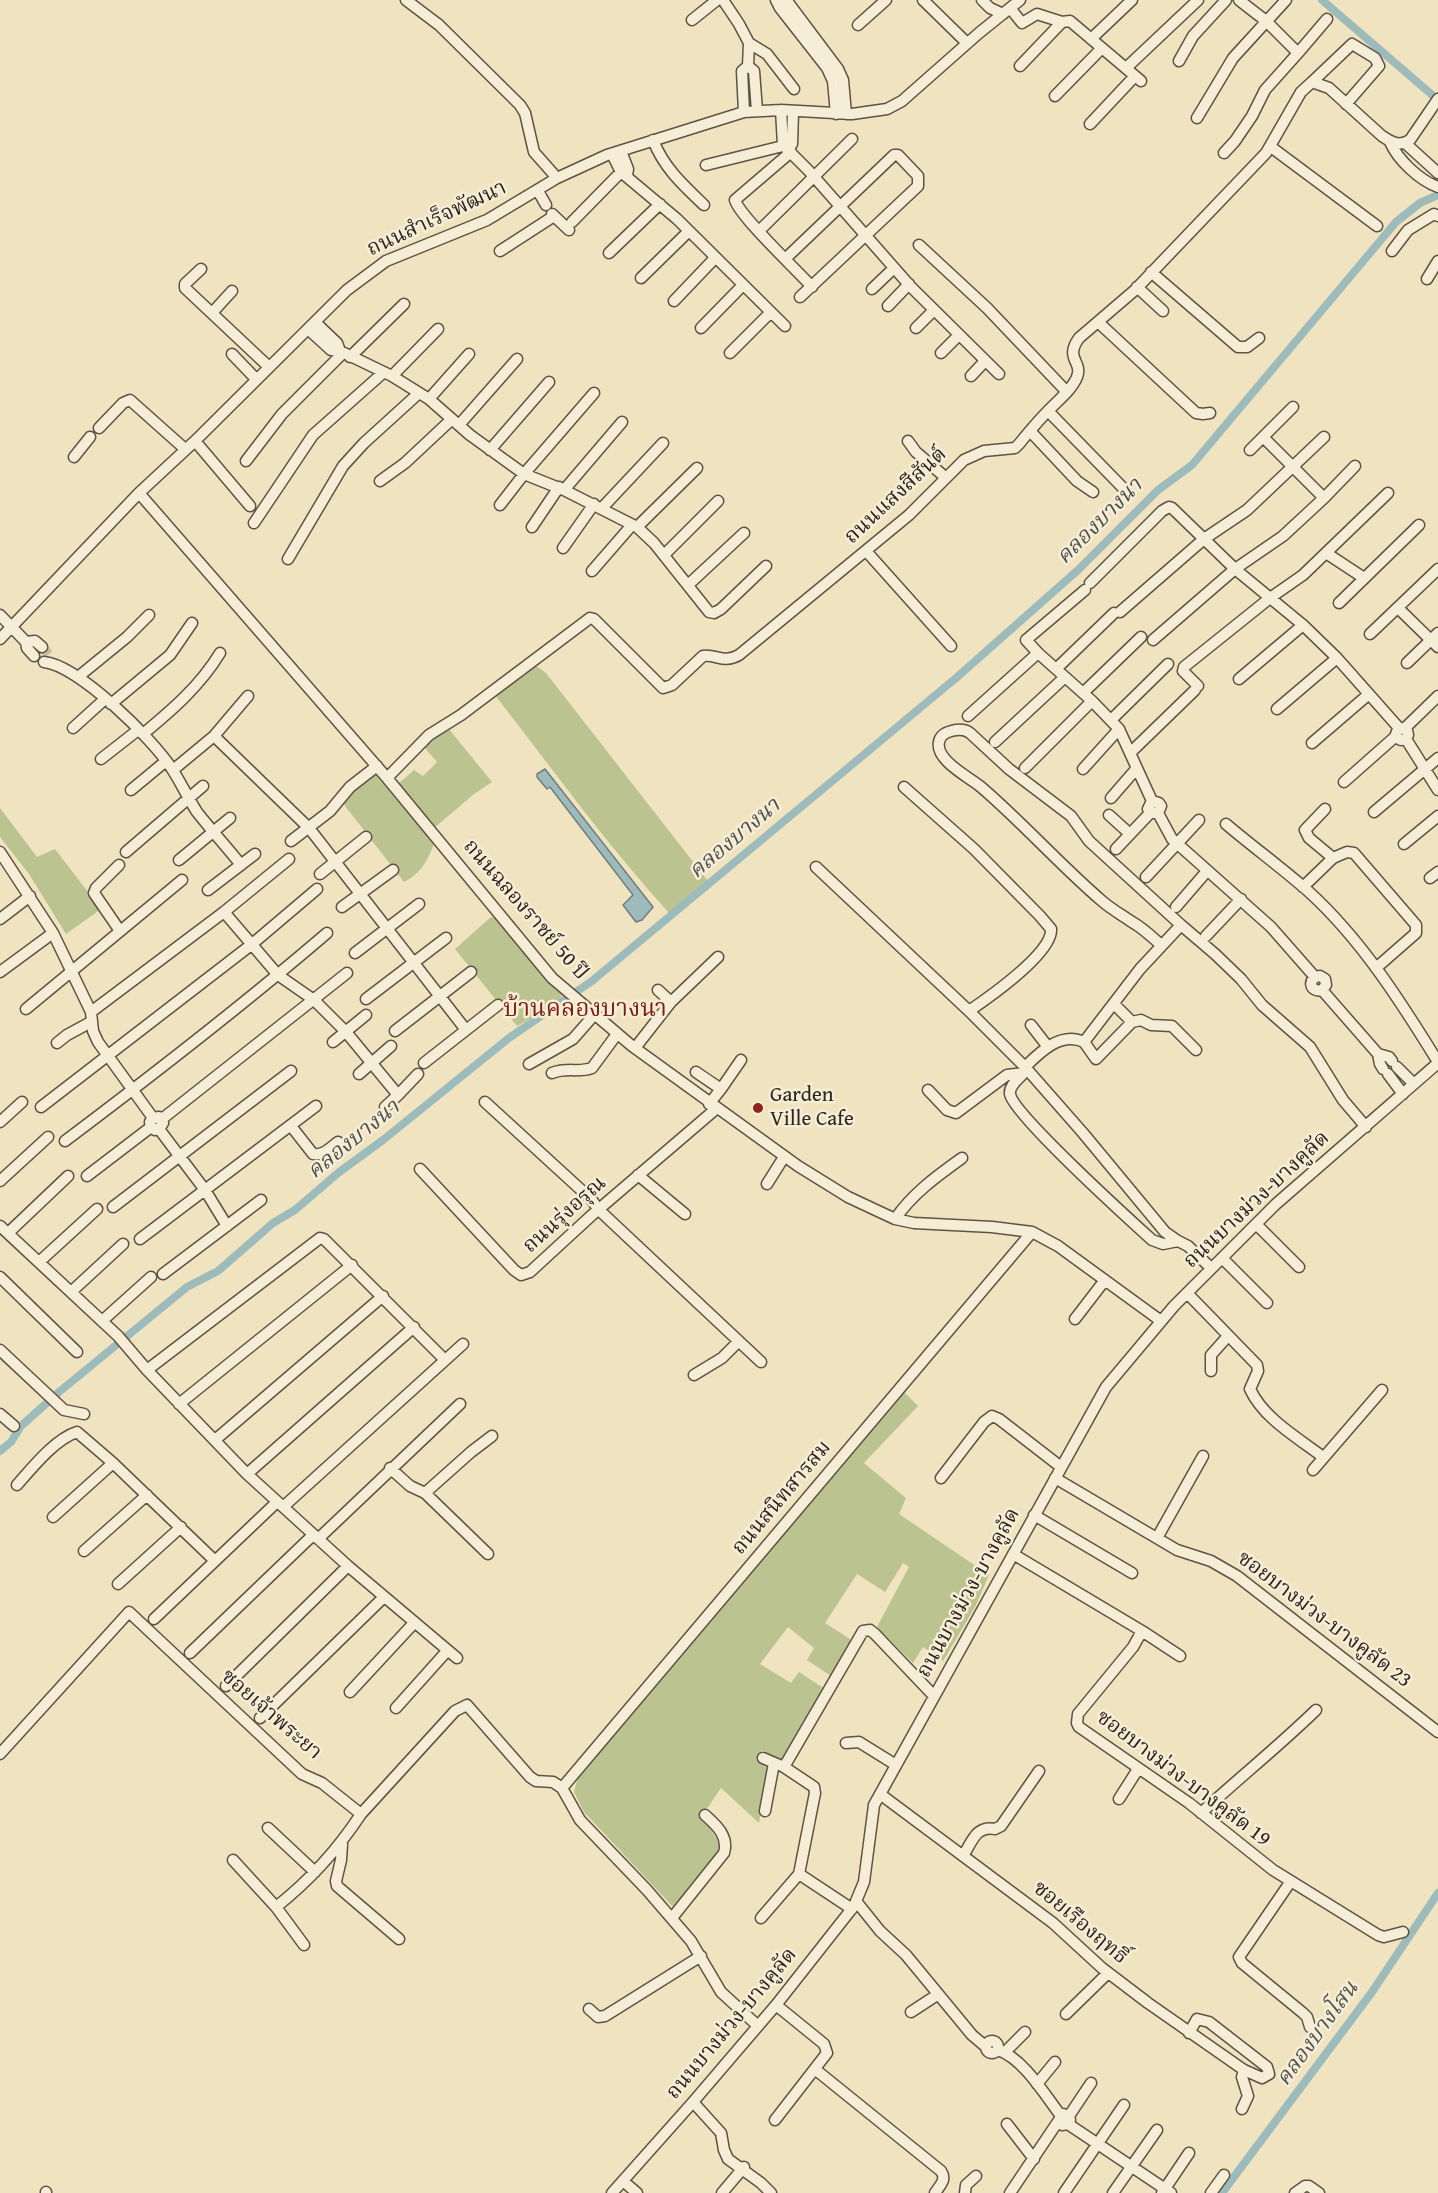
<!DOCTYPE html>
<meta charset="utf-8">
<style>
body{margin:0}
canvas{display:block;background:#f0e3bf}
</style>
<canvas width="1438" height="2193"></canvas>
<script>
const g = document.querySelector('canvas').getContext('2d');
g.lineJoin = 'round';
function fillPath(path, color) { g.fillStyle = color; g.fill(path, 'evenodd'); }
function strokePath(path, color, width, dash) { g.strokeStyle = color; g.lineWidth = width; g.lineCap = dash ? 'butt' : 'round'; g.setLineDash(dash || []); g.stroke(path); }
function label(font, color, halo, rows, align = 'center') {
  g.font = font + ' "Gentium Book Plus","Noto Serif Thai",serif'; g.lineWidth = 5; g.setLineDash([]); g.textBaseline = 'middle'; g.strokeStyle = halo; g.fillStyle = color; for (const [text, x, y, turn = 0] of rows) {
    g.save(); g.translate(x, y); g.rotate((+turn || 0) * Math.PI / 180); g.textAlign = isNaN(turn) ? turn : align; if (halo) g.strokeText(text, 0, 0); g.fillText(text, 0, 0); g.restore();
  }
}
const green = new Path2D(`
 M535 665 546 673 708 881 669 913C606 844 552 768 494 694Z
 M448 728 492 782 474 794 433 829 397 785 414 770 423 776 437 762 423 746 435 734Z
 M374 773 434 844C427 862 421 873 404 882L342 802Z
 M0 808 37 857 55 849 101 909 66 934 29 874 0 837Z
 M491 917 497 918 562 995 556 1004 517 1026 455 949Z
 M903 1391 918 1406 864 1463 906 1498 899 1514 989 1575 975 1607 943 1661 923 1647 913 1663 877 1627 909 1567 903 1563 885 1592 857 1574 825 1623 853 1641 831 1676 807 1660 814 1648 788 1627 760 1664 791 1683 799 1672 825 1689 781 1762 762 1750 756 1759 767 1768 759 1823 721 1788 702 1816 722 1847 675 1909 584 1812 574 1792 579 1774Z`);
const water = new Path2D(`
 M545 769 653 907 642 920 636 922 623 905 633 895 550 787 547 789 537 777V774Z`);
const canal = new Path2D(`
 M1322 0 1438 100
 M0 1451 11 1442 21 1426 59 1392 187 1287 218 1271 273 1223 295 1210 338 1173 383 1140 509 1038 592 981 956 678 1078 570 1158 490 1192 465 1396 222 1420 203 1438 195
 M1222 2193 1372 1992 1438 1893`);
const minorTunnel = new Path2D(`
 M42 647 49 655`);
const minor = new Path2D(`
 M406 0 439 25 520 105 525 113 534 152 557 178
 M723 0 739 24 749 43 748 66 742 71 744 112
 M776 0 780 8 827 68 833 81 836 114
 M788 0 787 1 838 69 843 80 846 114
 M923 0 967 43
 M982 0 990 8 1003 14
 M1010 8 1022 23 1037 14 1062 22 1070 21 1141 81
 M692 20 717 0
 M858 25 886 0
 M1091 39 1132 0
 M749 43 767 54 794 89
 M1298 53 1327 19
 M1179 61 1193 36 1226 0
 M748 66 754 71 757 111
 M1020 66 1062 22
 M1126 68 1198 0
 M1312 82 1352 44 1375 58 1379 66 1346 104
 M1055 96 1102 48
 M781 110 783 145 809 171 911 287 999 374
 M1197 118 1233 58 1286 0
 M1090 124 1135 76
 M653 140C664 168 683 185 704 205
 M1390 142C1398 160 1419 180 1438 187
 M1405 143 1438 173
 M1271 147 1377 226
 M788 149 792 144 793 112
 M621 151 628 169 627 175
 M791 152 735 200C740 217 797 270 812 287
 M1224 153 1235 141 1252 116 1265 90 1298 53 1266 21 1239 0
 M612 154 621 172 677 219 785 326
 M706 165 787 145
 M538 191 546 205
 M552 214 569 230
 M572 222 621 172
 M759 231 852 139
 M919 245 987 308 1066 391
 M500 251 554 216
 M1392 251 1408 230 1434 214 1438 216
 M609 253 660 204
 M785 259 894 155H898L918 176V186L800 297
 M201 269 185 284V288L269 367
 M1151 272 1238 347H1247L1259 338
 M641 278 689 231
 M1427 279 1438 261
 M1137 287 1163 311
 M872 289 894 268
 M674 301 715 258
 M888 306 909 284
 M212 313 232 291
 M315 322 337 343 340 351
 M1098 322 1196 413 1203 414 1210 413
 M701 328 743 285
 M916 328 934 310
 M308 329 331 350 340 351 392 376 429 399 470 435 524 474 564 490 637 527 654 543 709 612 714 613 721 609 766 566
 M730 353 771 312
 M941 353 959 335
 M232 354 256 379
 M350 357 404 304
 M392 376 438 329
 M971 376 985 361
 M429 399 469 354
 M1048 411 1125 490
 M459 425 517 359
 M99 428 123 403 130 400 185 449
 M1030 431 1077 481 1093 492
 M1263 437 1324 498
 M195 441 250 506
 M908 441 916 452 945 477
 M490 450 549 382
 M1250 450 1293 407
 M74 457 90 437
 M246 461 282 414 343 353
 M380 481 405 463 452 419
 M564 490 622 422
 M139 493 387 778 552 978 632 1046 798 1166 848 1197 895 1219 914 1223 992 1227 1032 1232 1058 1246 1161 1321
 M500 505 524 474 594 393
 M602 508 663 443
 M254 523 313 435 384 372
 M532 527 559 487
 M637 527 697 468
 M563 548 594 504
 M866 551 951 646
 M1326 553 1364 578
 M664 555 718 501
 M288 559 343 466 364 443 419 393
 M592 571 632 525
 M1090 583 1162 511 1169 507 1172 508 1235 569 1303 625 1337 658 1399 728
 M688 585 744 533
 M1339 603 1419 525
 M1398 608 1438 647
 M1120 612 1204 539 1247 510 1324 437
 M0 615 26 642 27 648 34 656
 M1370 634 1438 569
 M0 639 139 493 195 441 347 290 386 261 487 220 557 178 607 155 744 112 781 110 852 114 887 109 902 101 979 33 1020 0
 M1153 640 1235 569 1283 536 1324 498 1355 466
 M26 642 35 641 42 647
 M1038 653 1026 640 1085 590
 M44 662C78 665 153 739 172 769 181 783 188 798 197 812 211 830 227 847 241 865
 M1407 663 1438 633
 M1056 669 1114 613
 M78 677 127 637 149 615
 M1239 679 1303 625
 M1198 686 1183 671 1184 667 1270 598 1303 575 1388 493
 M1083 693 1141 637
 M111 704 170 655 192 623
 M1277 709 1337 658
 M968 716 1038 653 1092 701 1119 729 1152 801
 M1111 720 1168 664
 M73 728 105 699
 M1405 728 1438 696
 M143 734C172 710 200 686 220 653
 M214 736 309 828 466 1030
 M1406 739 1408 735 1407 730 1401 728 1398 729 1396 734 1397 738 1401 740 1406 739 1438 790
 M995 742 1065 677
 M1312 743 1369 694
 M1130 753 1195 690
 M101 759 138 730
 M1025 768 1092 701
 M1083 769 1119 729
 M173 770 214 736 248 696
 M387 778 429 735 461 715 590 618 594 619 663 688 672 685 703 656C717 654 723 664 739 655L909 515 964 460 984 451 1015 448 1019 444C1028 433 1037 422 1047 412 1056 402 1072 390 1077 377 1083 361 1064 359 1079 338L1135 290 1266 153 1301 92 1312 82 1329 88 1382 136C1391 142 1399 147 1410 140L1438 99
 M1344 782 1396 736
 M904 787 974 849 1040 916 1051 929C1053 953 988 998 969 1011
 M131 790 166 761
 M1111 798 1137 768
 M1374 812 1438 758
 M1158 813H1150L1148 809 1152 801 1159 803 1161 806 1158 813 1172 839 1271 927 1314 976
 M1109 815 1130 834
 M1226 824C1253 847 1282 868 1308 891 1361 939 1401 1002 1438 1062
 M291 841 330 811 350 787 377 766
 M1404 844 1438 816
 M1116 849 1150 813
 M0 852 53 933 91 1012 93 1031 98 1042 153 1118
 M126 852 203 786
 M1333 858 1347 852 1354 853 1416 925V933L1376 968
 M179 860 230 818
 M119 865 96 888 94 893 120 931
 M816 867 969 1011 1025 1067 1083 1133 1165 1232 1178 1241 1188 1246 1211 1268
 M320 874 366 837
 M1146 877 1199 820
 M1430 878 1438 872
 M1303 887 1333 858 1309 838 1305 830 1325 809
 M208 890 255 854
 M342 907 393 870
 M1176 907 1207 871
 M224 912 278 975 314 1000 346 1032 398 1095 418 1074
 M0 919 30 896
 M1206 936 1241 899
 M1161 945C1152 937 1143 928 1132 922 1122 915 1111 909 1102 901 1060 865 1023 823 981 787 969 777 935 760 939 742 941 730 962 727 970 733L1009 769 1071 816 1089 841 1181 925
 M355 953 419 904
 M0 972 53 933
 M658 990 671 1002
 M1322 990 1326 985 1325 979 1320 976C1307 977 1309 993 1322 990L1378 1054 1389 1057 1392 1061
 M366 999 446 938
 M1115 1005 1132 1022
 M26 1009 182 880
 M91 1012 224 912 289 859
 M1031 1025 1048 1047
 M395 1031 471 972
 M333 1042 366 1015
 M57 1043 67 1035 91 1022
 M635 1048 671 1002 718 957
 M1196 1050 1172 1026 1151 1025 1141 1020 1132 1022 1096 1059 1084 1042 1140 969 1181 925 1215 954 1241 979 1262 1005 1310 1047 1343 1100 1366 1127
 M1378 1054 1380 1064 1383 1069
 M424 1063 498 1005
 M529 1064 573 1039 594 1015
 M1025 1067C1040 1052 1061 1031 1084 1042
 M1397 1067 1414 1084
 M696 1072 721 1089 709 1104
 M552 1073C567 1067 579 1073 592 1068L617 1034
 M359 1074 391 1046
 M1388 1074 1403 1094
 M1022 1075C1017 1080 1009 1086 1010 1094 1013 1114 1130 1220 1152 1240L1163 1244 1178 1241
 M721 1089 741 1060
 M928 1090 947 1110 956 1113 1007 1075 1024 1073
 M485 1102 591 1199 599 1210 761 1362
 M41 1107 251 945 317 889
 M385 1107 398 1095
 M162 1119 347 973
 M0 1122 22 1102
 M291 1126 313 1154C323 1156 330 1148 338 1142
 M159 1129 163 1123 159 1117 153 1118 150 1122 151 1127 155 1130 159 1129 205 1190 227 1226
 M65 1141C154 1074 242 1006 327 933
 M420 1169 514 1270 521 1275 530 1272 592 1215 717 1108
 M638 1175 685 1214
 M87 1176 151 1127
 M0 1181 48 1137
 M767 1184 784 1157
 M113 1207 291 1071
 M895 1219C913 1193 937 1176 962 1158
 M1256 1224 1299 1267
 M0 1226 118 1336 147 1370 247 1474 348 1566 457 1658
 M8 1233 68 1176
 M140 1239 316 1106
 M1222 1258 1267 1303
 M39 1262 97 1209
 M163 1274 261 1200
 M0 1277 77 1352
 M71 1292 123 1244
 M1187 1293 1257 1365 1258 1371 1250 1389C1263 1418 1298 1438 1323 1457
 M1075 1319 1105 1280
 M102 1321 151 1277
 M0 1350 64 1410 84 1414
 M147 1370 320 1238 324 1239 445 1360
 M1211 1371V1355L1228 1336
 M694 1375 722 1358 739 1341
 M179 1404 352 1265
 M0 1414 14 1426
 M215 1440 383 1296
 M390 1468 410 1486 425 1493 488 1554
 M1313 1470 1382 1390
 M247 1474 414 1327
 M941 1478 984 1422 992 1416 999 1419 1061 1467
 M1055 1478 1177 1550 1211 1561 1237 1576 1438 1732
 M17 1485C32 1468 55 1439 77 1432L113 1463 214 1560
 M425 1493 471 1452 492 1436
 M283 1507 463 1344
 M1034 1515 1132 1573
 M53 1517 113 1463
 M1157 1538 1203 1456
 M318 1539 460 1404
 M84 1551 147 1495
 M1013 1554 1142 1631 1133 1647 1078 1714 1077 1723 1079 1727 1189 1803 1273 1870 1378 1935 1384 1937 1403 1932
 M118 1584 181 1527
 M154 1619 277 1502
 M1142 1631 1180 1656
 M190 1653 313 1535
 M226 1686 348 1566
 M350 1692 414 1623
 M396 1708 447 1651
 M260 1718 384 1597
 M846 1743 859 1742 896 1765
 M0 1754 129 1612 302 1774 322 1783 361 1814 455 1711 467 1705 530 1777 536 1781 553 1782 562 1788 580 1820 647 1890 691 1941 721 1992 758 2026
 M763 1758 784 1767 814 1787 815 1793 799 1874 852 1909
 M784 1767 863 1631 870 1630 875 1634 934 1696
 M562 1788 1032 1232
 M880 1794 1053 1923 1102 1968 1148 2003 1244 2070 1262 2078 1269 2074 1267 2067 1209 2022 1197 2019 1189 2033
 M1119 1799 1138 1769
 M765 1811 774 1763
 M1201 1813C1239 1778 1279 1746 1316 1710
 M268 1828 315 1872
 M342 1844 341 1860 336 1881 337 1886 399 1939
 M963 1856C972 1842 976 1825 995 1829L1001 1826 1039 1771
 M233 1860 276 1907C309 1881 338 1849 361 1814
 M1291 1881 1239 1957 1242 1963 1303 2013 1307 2017 1310 2027
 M856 1901 880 1931 906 1955 972 2035 985 2046
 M276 1907 304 1945
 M672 1918 724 1853C729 1836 716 1825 705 1815
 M761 1918 799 1874
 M589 2009 598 2017 605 2016 701 1956
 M911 2012 937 1995
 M1066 2014 1108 1973
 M986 2047a6 6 0 1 1 12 0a6 6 0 1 1-12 0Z
 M998 2050C1023 2058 1045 2095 1061 2116
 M1005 2052 1025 2032
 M816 2070 941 2171C947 2180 940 2185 935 2193
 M1037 2084 1055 2062
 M693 2102 721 2133 724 2150 728 2159 761 2183 771 2193
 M1242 2109 1248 2096 1242 2077 1244 2070
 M1069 2116 1063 2114 1061 2116 1060 2123 1062 2125 1068 2124 1070 2120 1069 2116 1091 2083
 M775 2120 827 2053 824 2044 776 2005
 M1007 2124 1034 2159
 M1068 2124 1171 2193
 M623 2181 637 2193
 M46 2193V2192
 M612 2193 693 2102 776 2005 854 1906 864 1882 874 1805 1106 1387 1174 1306 1276 1204 1438 1063
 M722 2193 744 2167
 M965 2193 966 2185 976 2176
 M1010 2193 1059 2120
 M1064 2193 1124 2105
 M1113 2193 1157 2130
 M1162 2193 1189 2153
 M1211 2193 1224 2175
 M1295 2193 1305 2186H1309L1319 2193`);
const markers = [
 [758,1108,6,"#8f2418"]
];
const streetNames = [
 ["ถนนสำเร็จพัฒนา",437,219,-25],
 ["ถนนแสงสีสันต์",896,496,-43],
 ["ถนนฉลองราชย์ 50 ปี",525,910,49],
 ["ถนนบางม่วง-บางคูลัด",1257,1200,-43],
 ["ถนนรุ่งอรุณ",565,1215,-42],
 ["ถนนสนิทสารสม",782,1498,-50],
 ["ถนนบางม่วง-บางคูลัด",969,1593,-61],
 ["ซอยบางม่วง-บางคูลัด 23",1324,1620,37],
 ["ซอยเจ้าพระยา",271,1715,41],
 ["ซอยบางม่วง-บางคูลัด 19",1183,1779,37],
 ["ซอยเรืองฤทธิ์",1080,1923,40],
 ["ถนนบางม่วง-บางคูลัด",732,2024,-50]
];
const poiNames = [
 ["Garden",770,1096],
 ["Ville Cafe",770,1120]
];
const waterNames = [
 ["คลองบางนา",1100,522,-45],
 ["คลองบางนา",735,839,-40],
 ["คลองบางนา",354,1140,-39],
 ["คลองบางโสน",1318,2034,-54]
];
const quarterNames = [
 ["บ้านคลองบางนา",585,1010]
];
fillPath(green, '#bbc391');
fillPath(water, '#9ebbbc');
strokePath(water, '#727e7d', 1.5);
strokePath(canal, '#9ebbbc', 8);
strokePath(minorTunnel, '#c9bd9f', 10, [10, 5]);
strokePath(minor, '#5f5346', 13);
strokePath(minor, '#f5edd5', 10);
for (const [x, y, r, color] of markers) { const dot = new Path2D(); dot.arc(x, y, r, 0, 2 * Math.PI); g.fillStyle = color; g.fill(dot); strokePath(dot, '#f5edd5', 2); }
label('21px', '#2f231e', '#f5edd5', streetNames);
label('21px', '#2f231e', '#f5edd5', poiNames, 'left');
label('italic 22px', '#50514d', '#f5edd5', waterNames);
label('24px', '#7a1f14', '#f5edd5', quarterNames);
</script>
